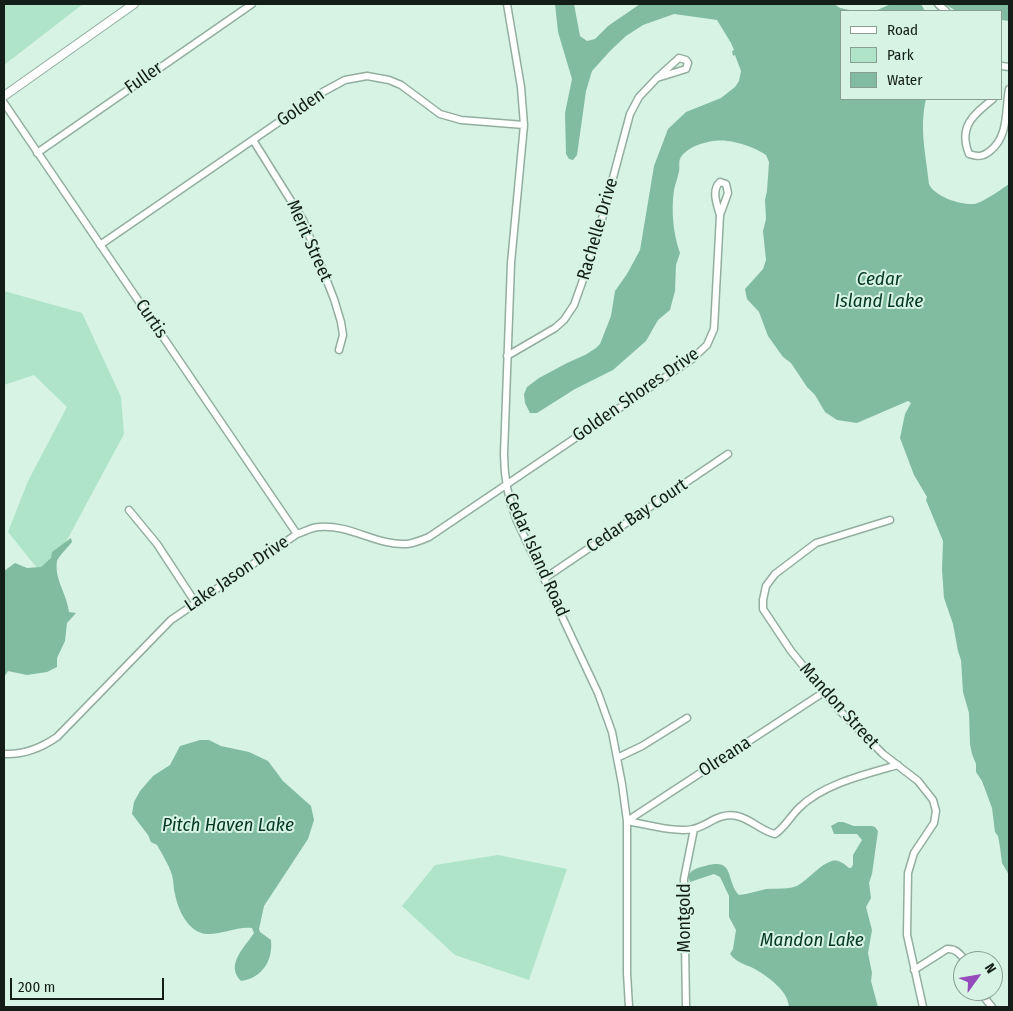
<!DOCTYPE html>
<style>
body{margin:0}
#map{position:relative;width:1013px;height:1011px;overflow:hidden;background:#d6f3e4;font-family:"Fira Sans Condensed",sans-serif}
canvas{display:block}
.frame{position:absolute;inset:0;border:5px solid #131e18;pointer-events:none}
.legend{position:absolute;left:840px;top:10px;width:162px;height:90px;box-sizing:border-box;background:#d6f3e4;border:1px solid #889e92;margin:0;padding:6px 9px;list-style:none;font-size:15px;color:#131e18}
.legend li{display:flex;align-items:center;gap:10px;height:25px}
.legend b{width:25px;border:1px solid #889e92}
.north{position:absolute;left:953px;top:951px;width:50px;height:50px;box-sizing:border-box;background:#d6f3e4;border:1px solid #889e92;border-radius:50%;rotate:58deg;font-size:14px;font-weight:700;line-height:20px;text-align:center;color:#131e18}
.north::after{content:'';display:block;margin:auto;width:18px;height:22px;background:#964bbc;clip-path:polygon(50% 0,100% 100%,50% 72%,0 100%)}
.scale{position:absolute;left:10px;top:978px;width:154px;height:22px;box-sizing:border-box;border:2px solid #131e18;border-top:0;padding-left:6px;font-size:15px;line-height:18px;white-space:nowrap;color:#131e18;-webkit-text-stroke:4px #d6f3e4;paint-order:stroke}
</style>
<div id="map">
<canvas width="1013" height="1011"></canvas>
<div class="frame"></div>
<ul class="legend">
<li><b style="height:6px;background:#fff"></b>Road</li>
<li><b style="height:14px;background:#afe4c9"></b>Park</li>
<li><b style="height:14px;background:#82bca0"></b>Water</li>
</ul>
<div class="north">N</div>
<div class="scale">200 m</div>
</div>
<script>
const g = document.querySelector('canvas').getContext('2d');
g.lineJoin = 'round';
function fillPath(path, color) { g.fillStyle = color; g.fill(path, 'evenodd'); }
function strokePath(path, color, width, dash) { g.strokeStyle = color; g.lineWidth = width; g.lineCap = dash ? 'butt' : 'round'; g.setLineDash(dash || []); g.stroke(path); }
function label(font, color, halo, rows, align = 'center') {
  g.font = font + ' "Fira Sans Condensed",sans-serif'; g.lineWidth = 4; g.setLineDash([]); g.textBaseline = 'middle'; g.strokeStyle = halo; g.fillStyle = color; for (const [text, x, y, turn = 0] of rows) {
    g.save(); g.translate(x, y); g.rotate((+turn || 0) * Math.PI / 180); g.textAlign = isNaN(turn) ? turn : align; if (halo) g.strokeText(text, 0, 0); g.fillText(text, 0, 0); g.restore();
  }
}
const green = new Path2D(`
 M4 4H83L4 65Z
 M4 291 82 313 121 397 124 434 46 579 8 532 28 481 67 407 34 375 4 385Z
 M498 855 567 869 529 980 455 955 402 906 435 865Z`);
const water = new Path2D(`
 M555 4H574L580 36 587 41 595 39 608 26 640 4H834L840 8 854 11H842V99H926C919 128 926 155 929 184 935 197 961 205 974 204 982 203 1002 189 1009 184V881V875L1002 863 1000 847 998 836 995 832 992 808 982 781 976 772V764L972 754 970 744 969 713 963 692 961 660 958 651 953 624 944 598 942 570 943 541 926 500 927 497 914 475 900 438 905 414 911 403 908 401 857 423 837 420 825 412 815 395 807 387 791 363 783 357 768 336 759 312 747 299 745 289 763 269 766 260 763 231 766 219 765 200 767 191 769 162 766 155C756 148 739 142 727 141 713 139 689 145 681 157 678 161 680 166 679 171 678 178 675 184 674 190 671 210 673 234 680 253L676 265 675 291 670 310 658 320 646 341 613 370 575 389 537 413H530L525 403 524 394 527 387 539 378 567 363 585 355 596 348 600 344 611 316 615 291 627 274 640 250 654 166 668 129 686 112 721 98 735 87 739 81 741 71 735 55 733 56 732 51 734 50 731 43 717 20 674 14 643 25 626 36 611 50 592 71 586 91 577 155 573 160 569 159 566 154 565 113 572 79 558 32Z
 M891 4H921L925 11H875Z
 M945 4H1009V21L1002 20V11H956Z
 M71 538 72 542C69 546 58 557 57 561 54 579 67 594 69 612L76 613 67 623 65 641 57 658V667L47 672 27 675 8 671 4 677V571L15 563 27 568 41 567 51 558 52 552Z
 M200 740H209L221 746 249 752 268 761 283 781 311 806 314 820 308 839 264 906 259 929 260 932 271 940C273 961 262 978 241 981 225 965 244 948 254 933L252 928C237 926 222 935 206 934 188 932 178 910 175 894 173 888 174 882 172 875 169 865 162 854 157 845L151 842 148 835 132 814 134 802 140 791 153 776 170 765 180 746Z
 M838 822H843L854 826H872L875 827 878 831 872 874 869 883 871 898 866 907 872 930 868 953 872 973 871 981 878 1007H789C788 990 767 976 753 968 744 964 736 962 730 954L733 949 736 930 729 917V896L720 877 714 874 690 882 688 876C692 869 697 868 705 866 736 857 725 881 739 895 748 894 757 891 766 889 777 888 787 890 797 886 808 880 820 864 832 861 839 859 844 864 849 868H851L853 865V855L862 840 857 834H834L831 826Z`);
const minor = new Path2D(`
 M507 4 521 87 524 125 511 263 504 454C504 478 508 499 517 521L598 693 612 732 622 784 627 821V973L629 1007
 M938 4 946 11
 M679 58 686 60 688 63 686 69 657 78Z
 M1002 66 1009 67
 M993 99C973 115 958 127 969 154 977 157 983 157 990 151 1009 136 1005 111 1009 89
 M4 103 297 534
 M253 140 303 220 334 299 341 322 343 335 339 350
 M37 153 252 4
 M720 182 726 184 728 193 720 215C717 205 711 190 720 182Z
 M100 245 321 93 345 80 367 76 389 80 401 85 440 114 461 120 524 125
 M507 356 555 328 564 320 574 305 594 249 630 114 639 97 657 78
 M129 510 157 544 195 602
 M890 520 816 543 775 574 766 586 763 600V609L791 651 840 711 883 754 918 781 933 800 936 811 934 823 914 853 908 873 907 935 923 1007
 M545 578 728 454
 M4 754C23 755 41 748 57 737L171 620 297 534C304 532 312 527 319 527 350 524 377 546 407 544 415 543 422 540 429 537L692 359 707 345 714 329 720 215
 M617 758 642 746 687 718
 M627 821C644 824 677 833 693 829 708 826 718 812 737 816 751 819 761 831 775 834 785 827 790 817 799 808 823 784 866 774 898 765
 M627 821 824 692
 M914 970 947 949C956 948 961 954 965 961
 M979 991 992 1007
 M686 1007 684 879 694 829`);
const tertiary = new Path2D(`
 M4 96 134 4`);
const streetNames = [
 ["Fuller",144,78,-35],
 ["Golden",301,108,-34],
 ["Rachelle Drive",598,229,-74],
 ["Merit Street",309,241,66],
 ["Curtis",151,319,56],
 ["Golden Shores Drive",636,395,-35],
 ["Cedar Bay Court",637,516,-34],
 ["Cedar Island Road",536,555,66],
 ["Lake Jason Drive",237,574,-34],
 ["Mandon Street",839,706,48],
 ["Olreana",725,757,-33],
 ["Montgold",685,918,-90]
];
const waterNames = [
 ["Cedar",879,280],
 ["Island Lake",879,302],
 ["Pitch Haven Lake",228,826],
 ["Mandon Lake",812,941]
];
fillPath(green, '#afe4c9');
fillPath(water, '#82bca0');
strokePath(minor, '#92ae9f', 9);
strokePath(tertiary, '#92ae9f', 10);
strokePath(minor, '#fff', 6);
strokePath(tertiary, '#fff', 8);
label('18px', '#131e18', '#d6f3e4', streetNames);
label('italic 19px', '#033623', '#d6f3e4', waterNames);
</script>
